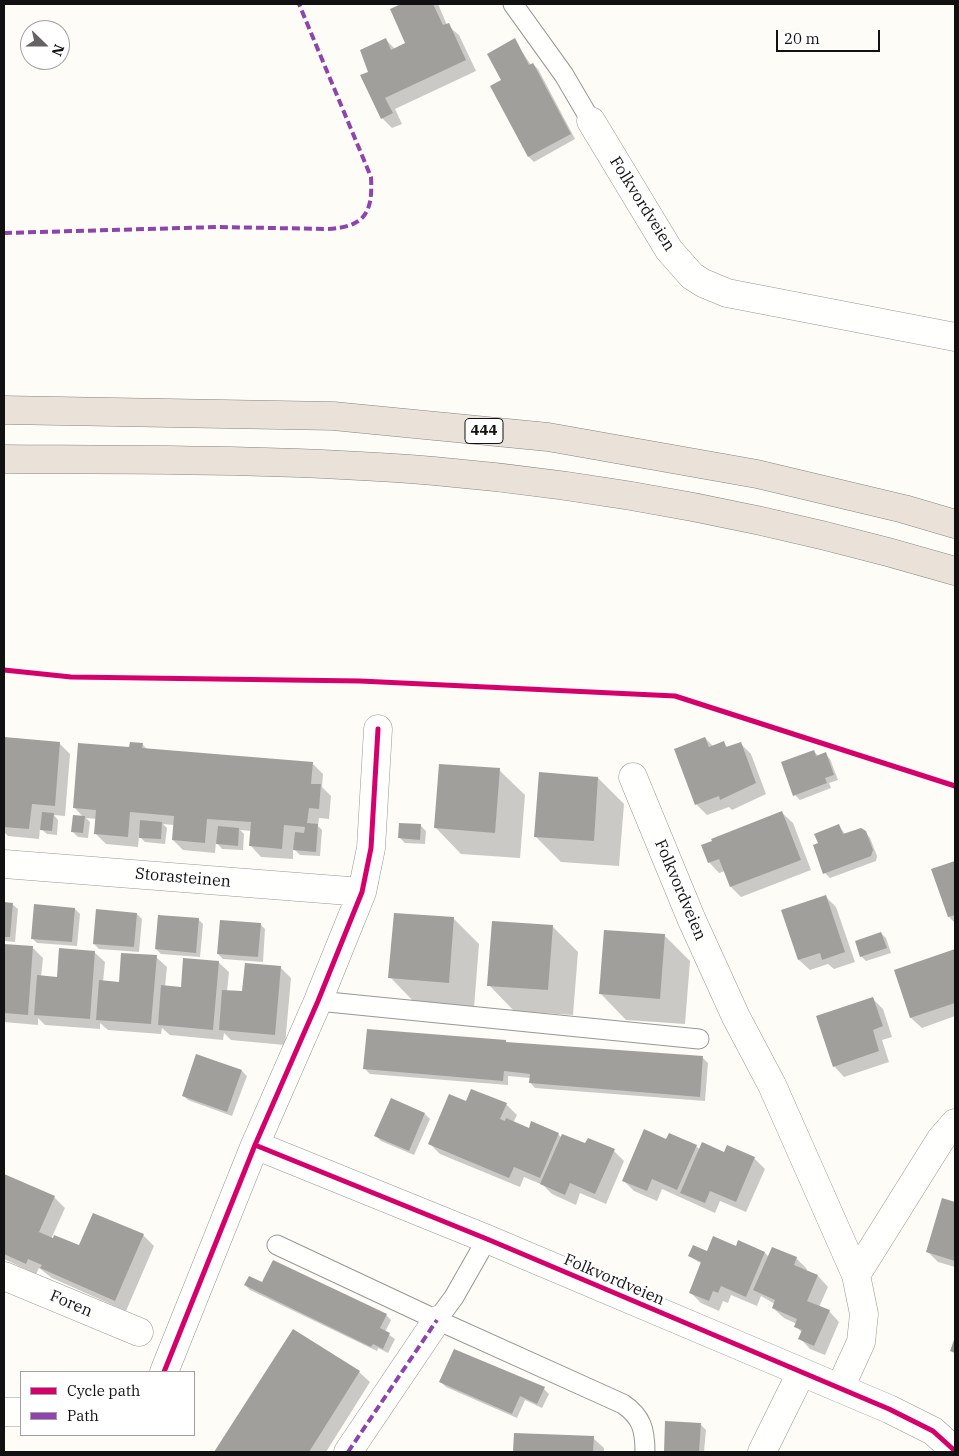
<!DOCTYPE html>
<style>
body{margin:0}
#map{position:relative;width:959px;height:1456px;overflow:hidden;background:#fdfcf7;font-family:"IBM Plex Serif",serif}
canvas{display:block}
.frame{position:absolute;inset:0;border:5px solid #111;pointer-events:none}
.legend{position:absolute;left:20px;top:1371px;width:175px;height:65px;box-sizing:border-box;background:#fff;border:1px solid #a0a0a0;margin:0;padding:6px 9px;list-style:none;font-size:15px;color:#111}
.legend li{display:flex;align-items:center;gap:10px;height:25px}
.legend b{width:25px;border:1px solid #a0a0a0}
.north{position:absolute;left:20px;top:20px;width:50px;height:50px;box-sizing:border-box;background:#fff;border:1px solid #a0a0a0;border-radius:50%;rotate:112deg;font-size:14px;font-weight:700;line-height:20px;text-align:center;color:#111}
.north::after{content:'';display:block;margin:auto;width:18px;height:22px;background:#646362;clip-path:polygon(50% 0,100% 100%,50% 72%,0 100%)}
.scale{position:absolute;left:776px;top:30px;width:104px;height:22px;box-sizing:border-box;border:2px solid #111;border-top:0;padding-left:6px;font-size:15px;line-height:18px;white-space:nowrap;color:#111;-webkit-text-stroke:4px #fff;paint-order:stroke}
</style>
<div id="map">
<canvas width="959" height="1456"></canvas>
<div class="frame"></div>
<ul class="legend">
<li><b style="height:6px;background:#d6006c"></b>Cycle path</li>
<li><b style="height:6px;background:#8e44ad"></b>Path</li>
</ul>
<div class="north">N</div>
<div class="scale">20 m</div>
</div>
<script>
const g = document.querySelector('canvas').getContext('2d');
g.lineJoin = 'round';
function fillPath(path, color) { g.fillStyle = color; g.fill(path, 'evenodd'); }
function strokePath(path, color, width, dash) { g.strokeStyle = color; g.lineWidth = width; g.lineCap = dash ? 'butt' : 'round'; g.setLineDash(dash || []); g.stroke(path); }
function label(font, color, halo, rows, align = 'center') {
  g.font = font + ' "IBM Plex Serif",serif'; g.lineWidth = 5; g.setLineDash([]); g.textBaseline = 'middle'; g.strokeStyle = halo; g.fillStyle = color; for (const [text, x, y, turn = 0] of rows) {
    g.save(); g.translate(x, y); g.rotate((+turn || 0) * Math.PI / 180); g.textAlign = isNaN(turn) ? turn : align; if (halo) g.strokeText(text, 0, 0); g.fillText(text, 0, 0); g.restore();
  }
}
const shadow = new Path2D(`
 M404 4H438L447 25 459 35 476 71 395 109 402 124 392 128 382 118 386 40 395 49 407 43 391 10Z
 M514 40 531 65 533 64 538 69 575 139 534 162 529 157 492 87 503 80Z
 M705 738 714 747 724 743 728 748 740 743 751 754 766 794 732 810 729 807 707 815 696 804Z
 M4 739 59 743 70 754 65 816 54 815 58 820 57 835 47 834 40 828 39 839 8 836 4 832Z
 M142 744 148 750 312 763 323 774 322 787 331 796 329 819 319 818 318 826 322 830 320 856 300 855 293 848V859L261 857 251 846 252 831 240 830 244 834 243 850 222 849 216 842 215 853 183 850 173 840 174 825 163 824 167 828 165 844 145 842 139 836 138 847 106 844 95 833 97 819 86 818 90 822 88 838 78 837 73 832 83 817 74 807 130 748Z
 M814 751 818 756 825 754 830 759 838 780 829 783 831 788 800 800 795 795Z
 M499 770 525 795 520 858 461 854 436 828Z
 M598 778 624 804 619 866 561 862 535 836Z
 M782 813 793 823 811 870 741 897 731 887 725 871 719 873 709 862Z
 M421 826 426 831 425 844 405 843 400 838Z
 M839 826 845 834 865 832 870 838 877 856 876 861 830 878 825 873 814 846 820 844Z
 M955 862V923L949 917 933 870Z
 M826 897 836 907 855 962 834 969 828 964 810 970 799 960 782 911Z
 M4 903 12 904 18 909 15 942 4 941Z
 M75 909 80 914 77 946 37 943 32 938Z
 M137 914 142 919 139 952 99 949 94 944Z
 M453 918 479 944 474 1008 415 1003 390 977Z
 M198 919 203 924 200 957 161 954 156 949Z
 M260 924 265 929 263 962 223 959 218 954Z
 M552 926 578 952 573 1015 514 1011 489 985Z
 M881 933 886 938 891 953 866 961 861 956Z
 M664 935 690 961 685 1024 626 1020 601 994Z
 M4 945 32 947 43 958 41 977 58 978 94 952 105 962 103 982 120 983 156 957 167 967 165 987 182 988 218 962 229 972 227 991 243 993 280 967 291 978 285 1045 231 1040 224 1033 223 1040 170 1035 162 1028 161 1034 108 1030 100 1023V1029L45 1025 38 1018V1025L4 1022Z
 M955 950V1016L922 1028 911 1018 895 971Z
 M872 998 883 1009 892 1037 882 1040 889 1062 844 1077 834 1066Z
 M506 1042 508 1044 703 1058 708 1063 705 1101 535 1088 530 1082V1078L508 1076V1085L370 1074 365 1069Z
 M197 1055 242 1071 247 1076 232 1116 188 1100 183 1095Z
 M467 1102 506 1104 517 1115 513 1123 529 1129 558 1134 562 1138 585 1145 614 1151 624 1161 606 1204 580 1193 576 1205 552 1194 543 1185 524 1177 520 1187 440 1154 429 1143Z
 M425 1114 430 1119 414 1155 381 1141 376 1136Z
 M667 1140 696 1146 700 1150 754 1158 765 1169 746 1212 720 1201 715 1213 662 1189 657 1201 634 1191 623 1180Z
 M4 1175 54 1197 65 1208 51 1239 80 1247 93 1214 143 1235 154 1246 126 1311 52 1278 39 1268 36 1274 4 1259Z
 M943 1200 955 1203V1267L938 1262 928 1252Z
 M739 1242 765 1253 769 1257 796 1258 807 1269 806 1271 818 1276 828 1287 819 1307 829 1311 839 1322 825 1355 810 1349 800 1338 802 1333 796 1326 797 1324 784 1318 773 1308 775 1304 761 1296 757 1306 731 1295 728 1303 723 1301 719 1311 701 1303 690 1292 702 1264 689 1256 736 1247Z
 M263 1284 386 1315 391 1320 385 1332 395 1339 388 1353 378 1348 377 1351 250 1290 245 1285Z
 M294 1330 359 1372 370 1382 326 1452H216Z
 M441 1382 544 1389 549 1394 542 1408 525 1400 517 1418 446 1387Z
 M666 1423 701 1425 706 1430 704 1452H665Z
 M516 1434 593 1438 604 1448V1452H515Z`);
const building = new Path2D(`
 M401 4H433L443 25 449 23 466 60 385 98 393 113 381 119 360 75 368 72 360 50 386 38 391 50 405 43 390 9Z
 M515 38 529 65 533 63 571 134 528 157 490 86 501 80 487 54Z
 M4 737 60 742 55 806 32 804 29 829 4 827Z
 M705 737 709 747 724 741 726 747 741 742 756 783 720 800 719 796 695 805 674 749Z
 M130 742 143 743 142 748 313 762 311 784H321L319 809 309 808 307 823 318 824 316 852 293 850 295 832 304 833 305 827 284 825 282 849 249 846 251 822 207 819 205 843 172 840 174 816 130 812 128 837 94 834 96 810 73 808 78 743 129 747Z
 M814 750 816 756 826 752 834 775 825 778 827 783 793 796 781 762Z
 M439 764 500 768 495 833 434 828Z
 M539 772 598 777 594 841 534 837Z
 M782 811 801 860 730 887 719 859 708 863 701 845 712 841 711 839Z
 M42 812 54 813 52 831 40 830Z
 M73 815 85 816 83 833 71 832Z
 M140 820 162 822 161 839 139 838Z
 M399 823 421 824 420 840 398 838Z
 M839 824 843 834 861 828 866 831 873 850 871 856 823 874 813 845 818 843 814 834Z
 M218 826 239 828 238 846 216 844Z
 M955 861V915L948 917 931 869Z
 M826 895 845 952 822 960 820 953 798 960 781 910Z
 M4 902 13 903 10 937H4Z
 M34 904 75 908 72 942 31 939Z
 M96 909 137 913 134 947 93 944Z
 M394 913 454 917 449 983 388 978Z
 M158 915 199 918 196 953 155 949Z
 M220 920 261 923 258 957 217 954Z
 M492 921 553 925 548 990 487 986Z
 M604 930 665 934 660 999 599 994Z
 M881 932 887 948 860 957 855 941Z
 M4 944 33 946 28 1015 4 1013Z
 M59 948 95 951 90 1019 34 1015 37 975 57 977Z
 M955 949V1003L910 1018 894 970Z
 M121 953 157 955 151 1024 96 1020 99 980 119 982Z
 M183 958 219 961 213 1030 158 1025 161 985 181 987Z
 M245 963 281 966 275 1035 219 1030 222 990 242 991Z
 M873 997 883 1026 873 1030 879 1051 833 1067 816 1016Z
 M367 1029 506 1040V1042L703 1056 700 1097 529 1083 530 1074 504 1071 503 1081 363 1069Z
 M196 1054 242 1070 227 1112 182 1096Z
 M471 1089 507 1103 500 1119 505 1121 506 1118 529 1128 531 1121 559 1133 540 1178 514 1167 509 1178 428 1144 449 1094 466 1101Z
 M391 1098 425 1113 409 1151 374 1136Z
 M644 1129 666 1139 669 1133 697 1145 677 1190 652 1179 647 1191 622 1181Z
 M562 1134 585 1143 588 1138 615 1149 595 1194 570 1183 565 1195 540 1184Z
 M702 1142 724 1152 727 1145 755 1157 736 1202 710 1191 705 1203 680 1193Z
 M4 1174 55 1196 39 1232 53 1238 54 1235 79 1245 93 1213 144 1234 115 1301 40 1268 42 1265 28 1259 26 1264 4 1254Z
 M942 1198 955 1202V1261L926 1252Z
 M713 1236 736 1246 738 1240 765 1252 746 1297 721 1286 718 1293 713 1291 709 1301 689 1293 701 1262 688 1256 693 1245 707 1251Z
 M772 1247 797 1257 794 1265 818 1275 807 1301 830 1310 814 1346 798 1339 802 1330 794 1327 797 1319 772 1308 775 1300 753 1290Z
 M273 1260 387 1314 380 1328 390 1333 383 1349 373 1344 371 1347 244 1285 249 1276 262 1282Z
 M293 1329 360 1371 309 1452H214Z
 M955 1337V1353L950 1351Z
 M454 1349 545 1387 537 1404 520 1396 512 1414 439 1382Z
 M665 1421 701 1423 699 1452H664Z
 M514 1433 594 1436 593 1452H513Z`);
const lane = new Path2D(`
 M513 4 564 75 591 121
 M318 1001 699 1039
 M277 1245 437 1320 623 1404C642 1417 645 1430 645 1452
 M437 1320 454 1297 487 1239`);
const street = new Path2D(`
 M591 121 669 250 692 276 703 283 727 293 955 337
 M633 777 691 918 736 1017 772 1085 856 1275 864 1314 861 1342 840 1388
 M4 864 362 892
 M255 1145 487 1239 889 1409 933 1431 955 1451
 M856 1275 941 1139 955 1123
 M4 1276 139 1332
 M164 1372 255 1145 318 1001 362 892 371 848 378 729
 M4 1412H21
 M348 1452 437 1320
 M762 1452 801 1373`);
const highway = new Path2D(`
 M4 410 333 416 548 437 757 474 904 509 955 524
 M4 459C147 460 291 459 434 471 609 486 786 521 955 571`);
const quiet = new Path2D(`
 M4 233 218 227 327 229C365 227 373 213 371 177L299 4
 M348 1452 437 1320`);
const cycleway = new Path2D(`
 M4 670 71 677 360 681 675 696 955 786
 M255 1145 487 1239 889 1409 933 1431 955 1451
 M164 1372 255 1145 318 1001 362 892 371 848 378 729`);
const shields = [
 [484,431,38]
];
const shieldNames = [
 ["444",484,431]
];
const streetNames = [
 ["Folkvordveien",642,204,58],
 ["Storasteinen",183,878,5],
 ["Folkvordveien",680,890,67],
 ["Folkvordveien",614,1280,23],
 ["Foren",71,1304,23]
];
fillPath(shadow, '#0003');
fillPath(building, '#a19f9c');
strokePath(lane, '#979795', 21);
strokePath(street, '#979795', 29);
strokePath(highway, '#858482', 29);
strokePath(lane, '#fffffe', 19);
strokePath(street, '#fffffe', 28);
strokePath(highway, '#eae1d8', 28);
strokePath(quiet, '#8e44ad', 4, [8, 4]);
strokePath(cycleway, '#d6006c', 5);
for (const [x, y, w] of shields) { const box = new Path2D(); box.roundRect(x - w / 2, y - 12.5, w, 25, 4); g.fillStyle = '#fff'; g.fill(box); strokePath(box, '#111', 1); }
label('bold 15px', '#111', null, shieldNames);
label('16px', '#111', '#fff', streetNames);
</script>
